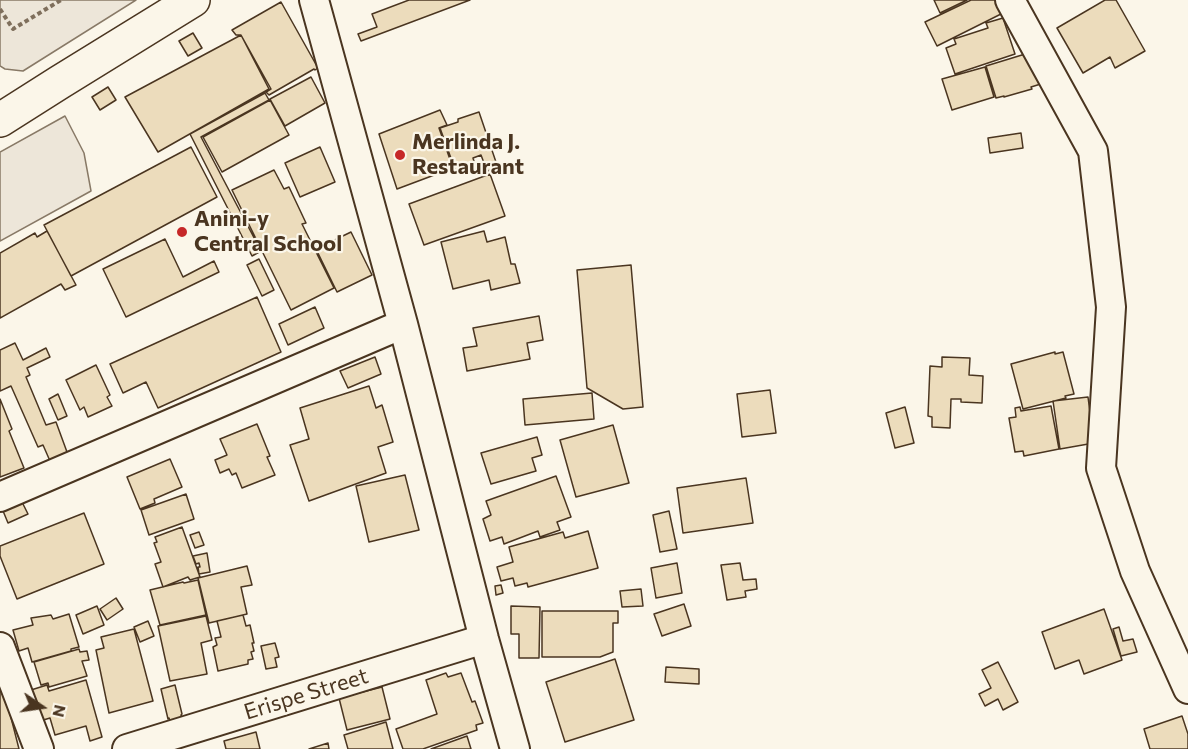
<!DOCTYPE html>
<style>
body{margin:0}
#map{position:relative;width:1188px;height:749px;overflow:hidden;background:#fbf6e9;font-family:Commissioner,sans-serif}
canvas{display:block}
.north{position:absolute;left:12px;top:677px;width:60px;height:60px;-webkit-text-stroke:4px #fbf6e9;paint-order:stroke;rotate:103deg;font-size:16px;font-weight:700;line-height:24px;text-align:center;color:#4a3520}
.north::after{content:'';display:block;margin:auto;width:21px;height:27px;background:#4a3520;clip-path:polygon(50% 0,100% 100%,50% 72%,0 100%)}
</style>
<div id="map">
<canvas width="1188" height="749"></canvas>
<div class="north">N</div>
</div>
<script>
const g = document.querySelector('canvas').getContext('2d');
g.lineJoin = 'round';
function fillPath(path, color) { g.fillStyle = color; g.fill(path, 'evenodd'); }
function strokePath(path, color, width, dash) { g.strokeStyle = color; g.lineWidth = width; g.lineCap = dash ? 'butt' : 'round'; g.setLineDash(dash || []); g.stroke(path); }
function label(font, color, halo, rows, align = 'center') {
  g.font = font + ' Commissioner,sans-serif'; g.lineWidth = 4.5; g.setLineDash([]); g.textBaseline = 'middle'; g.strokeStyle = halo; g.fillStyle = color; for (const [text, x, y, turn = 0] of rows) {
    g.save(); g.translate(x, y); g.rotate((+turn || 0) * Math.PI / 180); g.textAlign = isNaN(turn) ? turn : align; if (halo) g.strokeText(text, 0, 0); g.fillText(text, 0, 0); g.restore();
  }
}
const green = new Path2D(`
 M0 0H136L23 71 5 69 0 66Z
 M65 116 84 153 91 191 0 241V152Z`);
const building = new Path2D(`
 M409 0H470L361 41 358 34 377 27 372 14Z
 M934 0H967L940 13Z
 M971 0H999L1005 12 937 46 925 22Z
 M1105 0H1116L1145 51 1115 68 1110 57 1083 73 1057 28Z
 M281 2 318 68 315 70 314 69 269 95 266 92 271 89 241 35H236L232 30Z
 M1003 18 1015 54 955 74 946 48 956 44 954 39 988 28 986 23Z
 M193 33 202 48 188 56 179 41Z
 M241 35 269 89 158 152 125 97Z
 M1035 51 1044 83 1031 87 1032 89 1004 97V96L996 98 986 66Z
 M985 67 994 97 952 110 942 79Z
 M311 77 325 103 285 126 270 99Z
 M108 87 116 100 100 110 92 97Z
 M265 93 269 100 201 137 261 251 252 256 190 134Z
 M270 100 289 135 222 172 203 137Z
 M440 110 447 125 439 128 453 168 397 189 379 134Z
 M479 112 498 168 487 171 481 155 473 158 475 165 456 172 440 128 458 122V119Z
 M1021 133 1023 148 990 153 988 138Z
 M191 147 217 197 71 276 44 225Z
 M320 147 335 182 300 197 285 163Z
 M274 170 284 189 289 187 306 223 302 224 334 288 291 310 232 190Z
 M490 174 505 216 424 245 409 204Z
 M47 231 76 285 65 290 61 284 0 318V253L35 233 37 237Z
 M484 231 487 242 505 237 511 264H515L520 283 491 290 489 280 453 289 441 242Z
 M351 232 372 275 337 292 316 249Z
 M165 239 183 277 214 261 219 272 126 317 103 269Z
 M259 259 274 290 262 296 247 265Z
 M631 265 643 407 623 409 587 388 577 270Z
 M257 297 281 352 158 408 146 382 123 393 110 364Z
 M315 307 324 328 288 345 279 324Z
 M539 316 543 340 527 343 530 359 467 371 463 348 477 346 473 328Z
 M15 343 23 360 46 348 50 357 27 368 30 375 26 377 46 425 56 422 67 452 50 461 43 445 38 447 11 386 0 391V350Z
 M1055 352V354L1063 352 1074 394 1065 396 1066 398 1023 409 1011 364Z
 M375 357 381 374 348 388 340 371Z
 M942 357 970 358 969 375 983 376 982 403 961 402V399H951L950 428 932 427V417L928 416 930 366 942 367Z
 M96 365 110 395 107 397 112 406 88 417 84 407 80 410 66 380Z
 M369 386 376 408 382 405 393 442 378 447 386 473 309 501 290 445 309 439 300 408Z
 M770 390 776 433 742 437 737 394Z
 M592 393 594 419 525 425 523 399Z
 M58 394 67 416 58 420 49 399Z
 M1088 397 1094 443 1060 449 1053 401Z
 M0 399 12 429 9 431 24 468 0 477Z
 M1051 406 1059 449 1024 456 1023 451 1015 452 1009 418 1016 417 1015 408 1020 407 1021 411Z
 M905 407 914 443 895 448 886 413Z
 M257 424 270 456 267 457 275 475 242 488 236 473 232 475 229 469 220 473 215 460 227 455 220 439Z
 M613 425 629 483 576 497 560 440Z
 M537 437 542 455 532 458 536 471 491 484 481 453Z
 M170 459 182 487 154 499 155 503 140 509 127 477Z
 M405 475 419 530 369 542 356 486Z
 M556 476 571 517 557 522 560 530 540 537 538 531 504 544 502 537 490 541 483 519 491 515 486 501Z
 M746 478 753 523 683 533 677 488Z
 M186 494 194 519 149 535 141 510Z
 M20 498 28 514 8 523 1 506Z
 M669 511 677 549 660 552 653 515Z
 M84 513 104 564 17 599 0 556V546Z
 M182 527 200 577 190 580 188 577 163 587 155 564 161 562 154 543 157 542 155 537Z
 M588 531 598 568 528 587 527 583 515 586 513 578 501 581 497 567 513 562 509 547 563 532 565 538Z
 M199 532 204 545 195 548 190 535Z
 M207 553 210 572 199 574 198 567H200L199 563 196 564 193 556Z
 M677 563 682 593 656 598 651 568Z
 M740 563 743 580 756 579 757 589 745 591 746 597 727 600 721 565Z
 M247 566 252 585 241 587 247 614 209 623 198 578Z
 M198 580 206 615 160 625 150 590 183 582 184 583Z
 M501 585 503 593 496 595 495 586Z
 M641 589 643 606 622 607 620 591Z
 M116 598 123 609 107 620 100 609Z
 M684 604 691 626 662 636 654 614Z
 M97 606 104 625 83 634 76 615Z
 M511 606 540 607 539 658H519V634H511Z
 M1104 609 1122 660 1084 674 1079 660 1055 669 1042 632Z
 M542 611H618V623H613V652L600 657H542Z
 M69 614 79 647 71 649V651L32 662 28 648 19 651 13 630 33 625 31 618 51 615 53 619Z
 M243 615 246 626 250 625 254 643H252L254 651 251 652 253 659 248 660V664L218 671 213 647 217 645 215 638 221 637 217 621Z
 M206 616 212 640 201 643 207 674 170 681 158 626Z
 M148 621 154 636 140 642 134 627Z
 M1119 627 1123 641 1133 639 1137 652 1121 656 1113 629Z
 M134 629 153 701 109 713 96 650 104 648 101 637Z
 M275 643 279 657 275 658 277 667 266 669 261 646Z
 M79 649 80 652 87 651 89 660 82 661 87 676 49 687 48 683 41 685 34 662Z
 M615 659 634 720 565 742 546 682Z
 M998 662 1018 702 1003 710 998 699 985 706 979 694 991 688 982 670Z
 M666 667 699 669V684L665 682Z
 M446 673 448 677 461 673 472 702 475 701 483 723 476 725 477 730 423 749H403L396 729 437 714 426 680Z
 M86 680 102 737 90 741 86 726 55 735 50 718 40 721 31 690 47 685 49 691Z
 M175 685 182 714 181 715 182 718 170 721 169 718 168 719 161 689Z
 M382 687 390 719 347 730 339 698Z
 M4 690 19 749H0V692Z
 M1182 716 1188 734V749H1150L1144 729Z
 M386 722 393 749H348L344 735Z
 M256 732 260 749H226L224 741Z
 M467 736 471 749H431Z
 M328 743 329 749H309Z`);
const path = new Path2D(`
 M0 9 13 29 61 0`);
const minor = new Path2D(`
 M314 0 403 324 484 639 515 749
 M1010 0 1093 151 1111 307 1101 468 1135 571 1188 689
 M0 497 403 324
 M0 647 39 749
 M127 749 484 639`);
const primary = new Path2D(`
 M0 120 60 82 193 0`);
const markers = [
 [400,155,6,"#c62828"],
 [182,232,6,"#c62828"]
];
const poiNames = [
 ["Merlinda J.",412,142],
 ["Restaurant",412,167],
 ["Anini-y",194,219],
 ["Central School",194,244]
];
const streetNames = [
 ["Erispe Street",306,694,-17]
];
fillPath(green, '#ede6d9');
strokePath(green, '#887966', 1.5);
fillPath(building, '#ecdcbc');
strokePath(building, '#4a3520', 1.5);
strokePath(minor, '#4a3520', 32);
strokePath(primary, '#4a3520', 36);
strokePath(path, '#7f6f5c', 4, [4.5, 3]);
strokePath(minor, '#fbf6e9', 28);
strokePath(primary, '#fbf6e9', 33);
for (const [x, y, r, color] of markers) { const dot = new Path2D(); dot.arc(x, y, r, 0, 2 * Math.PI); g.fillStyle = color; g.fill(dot); strokePath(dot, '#fbf6e9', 2); }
label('bold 22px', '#4a3520', '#fbf6e9', poiNames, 'left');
label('22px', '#4a3520', '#fbf6e9', streetNames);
</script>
